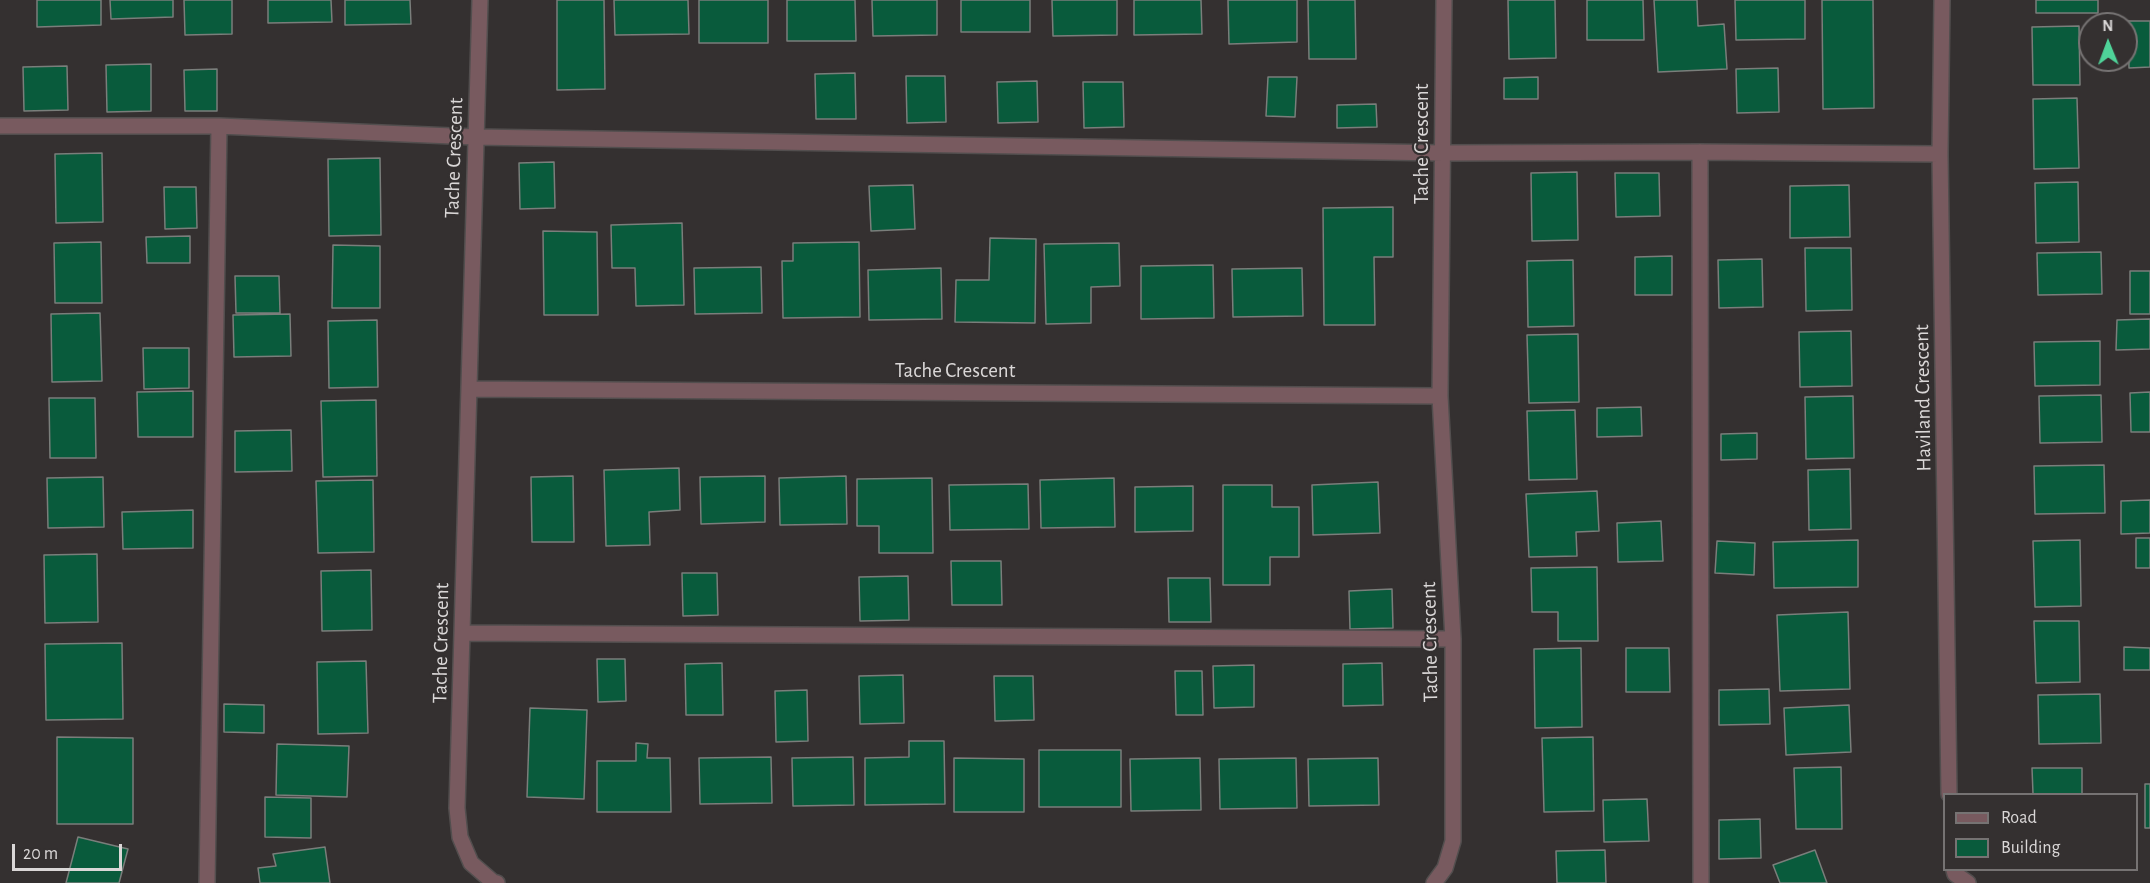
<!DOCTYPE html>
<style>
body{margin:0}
#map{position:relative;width:2150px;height:883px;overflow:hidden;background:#343030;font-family:"Alegreya Sans",sans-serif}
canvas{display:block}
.legend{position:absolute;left:1943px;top:793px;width:195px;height:78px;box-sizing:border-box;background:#343030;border:2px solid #767373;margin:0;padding:8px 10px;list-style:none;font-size:18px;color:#dad7d7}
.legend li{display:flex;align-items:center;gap:12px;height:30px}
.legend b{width:30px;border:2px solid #767373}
.north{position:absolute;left:2078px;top:12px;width:60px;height:60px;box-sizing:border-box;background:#343030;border:2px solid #767373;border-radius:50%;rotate:359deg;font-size:16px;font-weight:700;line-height:24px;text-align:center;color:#dad7d7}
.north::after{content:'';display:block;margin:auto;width:21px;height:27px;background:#4fd399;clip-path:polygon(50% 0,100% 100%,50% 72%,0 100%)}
.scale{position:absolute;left:12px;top:844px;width:110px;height:27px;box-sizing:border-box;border:3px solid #dad7d7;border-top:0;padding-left:8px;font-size:18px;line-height:21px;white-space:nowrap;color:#dad7d7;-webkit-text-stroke:4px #343030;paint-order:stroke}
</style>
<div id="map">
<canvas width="2150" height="883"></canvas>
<ul class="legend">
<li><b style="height:8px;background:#785a5f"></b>Road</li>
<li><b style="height:16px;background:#095b3c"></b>Building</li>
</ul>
<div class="north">N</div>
<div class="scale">20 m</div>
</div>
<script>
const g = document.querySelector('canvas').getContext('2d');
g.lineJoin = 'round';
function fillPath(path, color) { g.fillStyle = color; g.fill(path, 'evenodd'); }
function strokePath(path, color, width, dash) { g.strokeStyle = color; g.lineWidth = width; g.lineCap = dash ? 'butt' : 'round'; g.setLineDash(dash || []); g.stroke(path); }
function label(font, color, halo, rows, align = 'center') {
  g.font = font + ' "Alegreya Sans",sans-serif'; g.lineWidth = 4.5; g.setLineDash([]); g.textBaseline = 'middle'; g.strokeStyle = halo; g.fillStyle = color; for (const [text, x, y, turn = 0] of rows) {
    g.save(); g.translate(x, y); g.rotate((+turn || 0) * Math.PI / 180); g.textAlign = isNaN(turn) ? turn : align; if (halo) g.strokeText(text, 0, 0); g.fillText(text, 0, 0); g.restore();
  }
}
const building = new Path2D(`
 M37 0H101V25L37 27Z
 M110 0H173V17L111 19Z
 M184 0H232V34L185 35Z
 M268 0H331L332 22 268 23Z
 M345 0H410L411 24 345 25Z
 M557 0H604L605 89 557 90Z
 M614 0H688L689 34 615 35Z
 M699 0H768V43H699Z
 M787 0H855L856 41H787Z
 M872 0H937V35L873 36Z
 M961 0H1030V32H961Z
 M1052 0H1117V35L1053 36Z
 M1134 0H1201L1202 34 1134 35Z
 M1228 0H1297V42L1229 44Z
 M1308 0H1355L1356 59H1309Z
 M1508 0H1555L1556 58 1509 59Z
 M1587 0H1643L1644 40H1587Z
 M1654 0H1697L1698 26 1724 24 1727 69 1658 72Z
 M1735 0H1805V39L1736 40Z
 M1822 0H1873L1874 108 1823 109Z
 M2036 0H2098V13H2036Z
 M2128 21H2150V67L2129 68Z
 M2079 26 2080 85H2033L2032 27Z
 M151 64V111L107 112 106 65Z
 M67 66 68 110 24 111 23 67Z
 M1778 68 1779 112 1737 113 1736 69Z
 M217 69V111H185L184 70Z
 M855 73 856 119H816L815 74Z
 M906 76H945L946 122 907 123Z
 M1268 77H1297L1295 117 1266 116Z
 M1538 77V99H1504V78Z
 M1037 81 1038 122 998 123 997 82Z
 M1083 82H1123L1124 127 1084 128Z
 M2077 98 2079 168 2034 169 2033 99Z
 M1376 104 1377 127 1337 128V105Z
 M102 153 103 222 56 223 55 154Z
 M380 158 381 235 329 236 328 159Z
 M554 162 555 208 520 209 519 163Z
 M1577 172 1578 240 1532 241 1531 173Z
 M1615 173H1659L1660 216 1616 217Z
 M2078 182 2079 242 2036 243 2035 183Z
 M913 185 915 229 871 231 869 186Z
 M1849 185 1850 237 1790 238V186Z
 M164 187H196L197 228 165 229Z
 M1393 207V257H1374L1375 325H1324L1323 208Z
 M682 223 684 305 636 306 635 268H612L611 225Z
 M543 231 597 232 598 315H544Z
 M190 236V263H147L146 237Z
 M990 238 1036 239 1035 323 955 322 956 280H989Z
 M101 242 102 303H55L54 243Z
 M859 242 860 317 783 318 782 261H793V243Z
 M1119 243 1120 286 1091 287V323L1046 324 1044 244Z
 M333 245 380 246V308H332Z
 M1805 248H1851L1852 310 1806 311Z
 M2101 252 2102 294 2038 295 2037 253Z
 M1672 256V295H1635V257Z
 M1762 259 1763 307 1719 308 1718 260Z
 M1573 260 1574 326 1528 327 1527 261Z
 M1213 265 1214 318 1141 319V266Z
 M761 267 762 313 695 314 694 268Z
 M941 268 942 319 869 320 868 270Z
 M1302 268 1303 316 1233 317 1232 269Z
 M2130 271H2150V314H2130Z
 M235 276H279L280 313H236Z
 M100 313 102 381 52 382 51 314Z
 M290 314 291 356 234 357 233 315Z
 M2150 319V349L2116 350 2117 320Z
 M377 320 378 387 329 388 328 321Z
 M1851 331 1852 386 1800 387 1799 332Z
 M1578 334 1579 402 1529 403 1527 335Z
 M2100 341V385L2035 386 2034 342Z
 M143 348H189V388L144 389Z
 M193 391V437H138L137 392Z
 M2150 392V432H2131L2130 393Z
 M2101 395 2102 442 2040 443 2039 396Z
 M1853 396 1854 458 1806 459 1805 397Z
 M49 398H95L96 458H50Z
 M376 400 377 476 323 477 321 401Z
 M1641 407 1642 436 1597 437V408Z
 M1575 410 1577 479 1529 480 1527 411Z
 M291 430 292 471 235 472V431Z
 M1757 433V459L1721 460V434Z
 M2104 465 2105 513 2035 514 2034 466Z
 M679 468 680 510 649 512 650 545 606 546 604 470Z
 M1850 469 1851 529 1809 530 1808 470Z
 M573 476 574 542H532L531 477Z
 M765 476V522L701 524 700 477Z
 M846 476 847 524 780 525 779 478Z
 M103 477 104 527 48 528 47 478Z
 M932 478 933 553H879V526H857V479Z
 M1114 478 1115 527 1041 528 1040 480Z
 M373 480 374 552 318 553 316 481Z
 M1378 482 1380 533 1313 535 1312 485Z
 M1028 484 1029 529 950 530 949 485Z
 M1223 485H1272V507H1299V557H1270V585H1223Z
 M1193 486V531L1135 532V487Z
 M1597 491 1599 531 1576 532 1577 556 1529 557 1526 494Z
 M2150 500V533L2121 534V501Z
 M193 510V548L123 549 122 512Z
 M1661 521 1663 561 1618 562 1617 523Z
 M2136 538H2150V568H2136Z
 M1858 540V587L1774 588 1773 542Z
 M2080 540 2081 606 2035 607 2033 541Z
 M1717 541 1755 543 1754 575 1715 573Z
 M97 554 98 622 45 623 44 555Z
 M951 561H1001L1002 605H952Z
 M1597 567 1598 641H1558V612H1532L1531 568Z
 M371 570 372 630 322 631 321 571Z
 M682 573H717L718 615 683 616Z
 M908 576 909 620 860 621 859 577Z
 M1168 578H1210L1211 622H1169Z
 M1392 589 1393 628 1350 629 1349 591Z
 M1848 612 1850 689 1780 691 1777 615Z
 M2034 621H2079L2080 682 2036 683Z
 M122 643 123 719 46 720 45 644Z
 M2124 647 2150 648V670H2124Z
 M1581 648 1582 727 1535 728 1534 649Z
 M1626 648H1669L1670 692H1626Z
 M597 659H625L626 701 598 702Z
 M366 661 368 733 318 734 317 662Z
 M722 663 723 715H686L685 664Z
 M1382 663 1383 705 1343 706V664Z
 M1254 665V707L1214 708 1213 666Z
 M1175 671H1202L1203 715H1176Z
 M903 675 904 723 860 724 859 676Z
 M994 676H1033L1034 720 995 721Z
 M1769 689 1770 724 1719 725V690Z
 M807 690 808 741 776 742 775 691Z
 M2100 694 2101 743 2039 744 2038 695Z
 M224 704 264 705V733L224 732Z
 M1849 705 1851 752 1786 755 1784 708Z
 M530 708 587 710 584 799 527 797Z
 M57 737 133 738V824H57Z
 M1593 737 1594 811 1544 812 1542 738Z
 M909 741H944L945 804 865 805V758L909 757Z
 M636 743 648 744 647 758H670L671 812H597V761H636Z
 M277 744 349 746 347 797 276 795Z
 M1039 750H1121V807H1039Z
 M771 757 772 803 700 804 699 758Z
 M853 757 854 805 793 806 792 758Z
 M954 758 1024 759V812H954Z
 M1200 758 1201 810 1131 811 1130 759Z
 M1296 758 1297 808 1220 809 1219 759Z
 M1378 758 1379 805 1309 806 1308 759Z
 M1841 767 1842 829H1796L1794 768Z
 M2032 768H2082V794H2033Z
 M2145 784H2150V828H2145Z
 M265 797 311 798V838L265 837Z
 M1647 799 1649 841 1604 842 1603 800Z
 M1760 819 1761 858 1719 859V820Z
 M78 837 128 849 119 883H66Z
 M325 847 330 883H260L258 868 276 866 273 854Z
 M1605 850 1606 883H1557L1556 851Z
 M1815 850 1827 883H1780L1773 865Z`);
const minor = new Path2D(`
 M480 0 457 808 460 837 471 863 493 882 497 883
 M1942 0 1940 154 1949 794
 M0 126H219L475 137 1443 153 1700 152 1940 154
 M1700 152 1701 883
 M469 389 1440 396
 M463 633 1453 639
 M1954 870 1955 874 1968 883
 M207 883 219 126
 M1434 883 1445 868 1453 841V639L1440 396 1444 0`);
const streetNames = [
 ["Tache Crescent",1422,144,-90],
 ["Tache Crescent",454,158,-88],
 ["Tache Crescent",955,371],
 ["Haviland Crescent",1923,398,-91],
 ["Tache Crescent",1430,642,-91],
 ["Tache Crescent",441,643,-89]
];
fillPath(building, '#095b3c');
strokePath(building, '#7a7e7b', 1.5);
strokePath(minor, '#524e4e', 18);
strokePath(minor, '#785a5f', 15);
label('21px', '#dad7d7', '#343030', streetNames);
</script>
